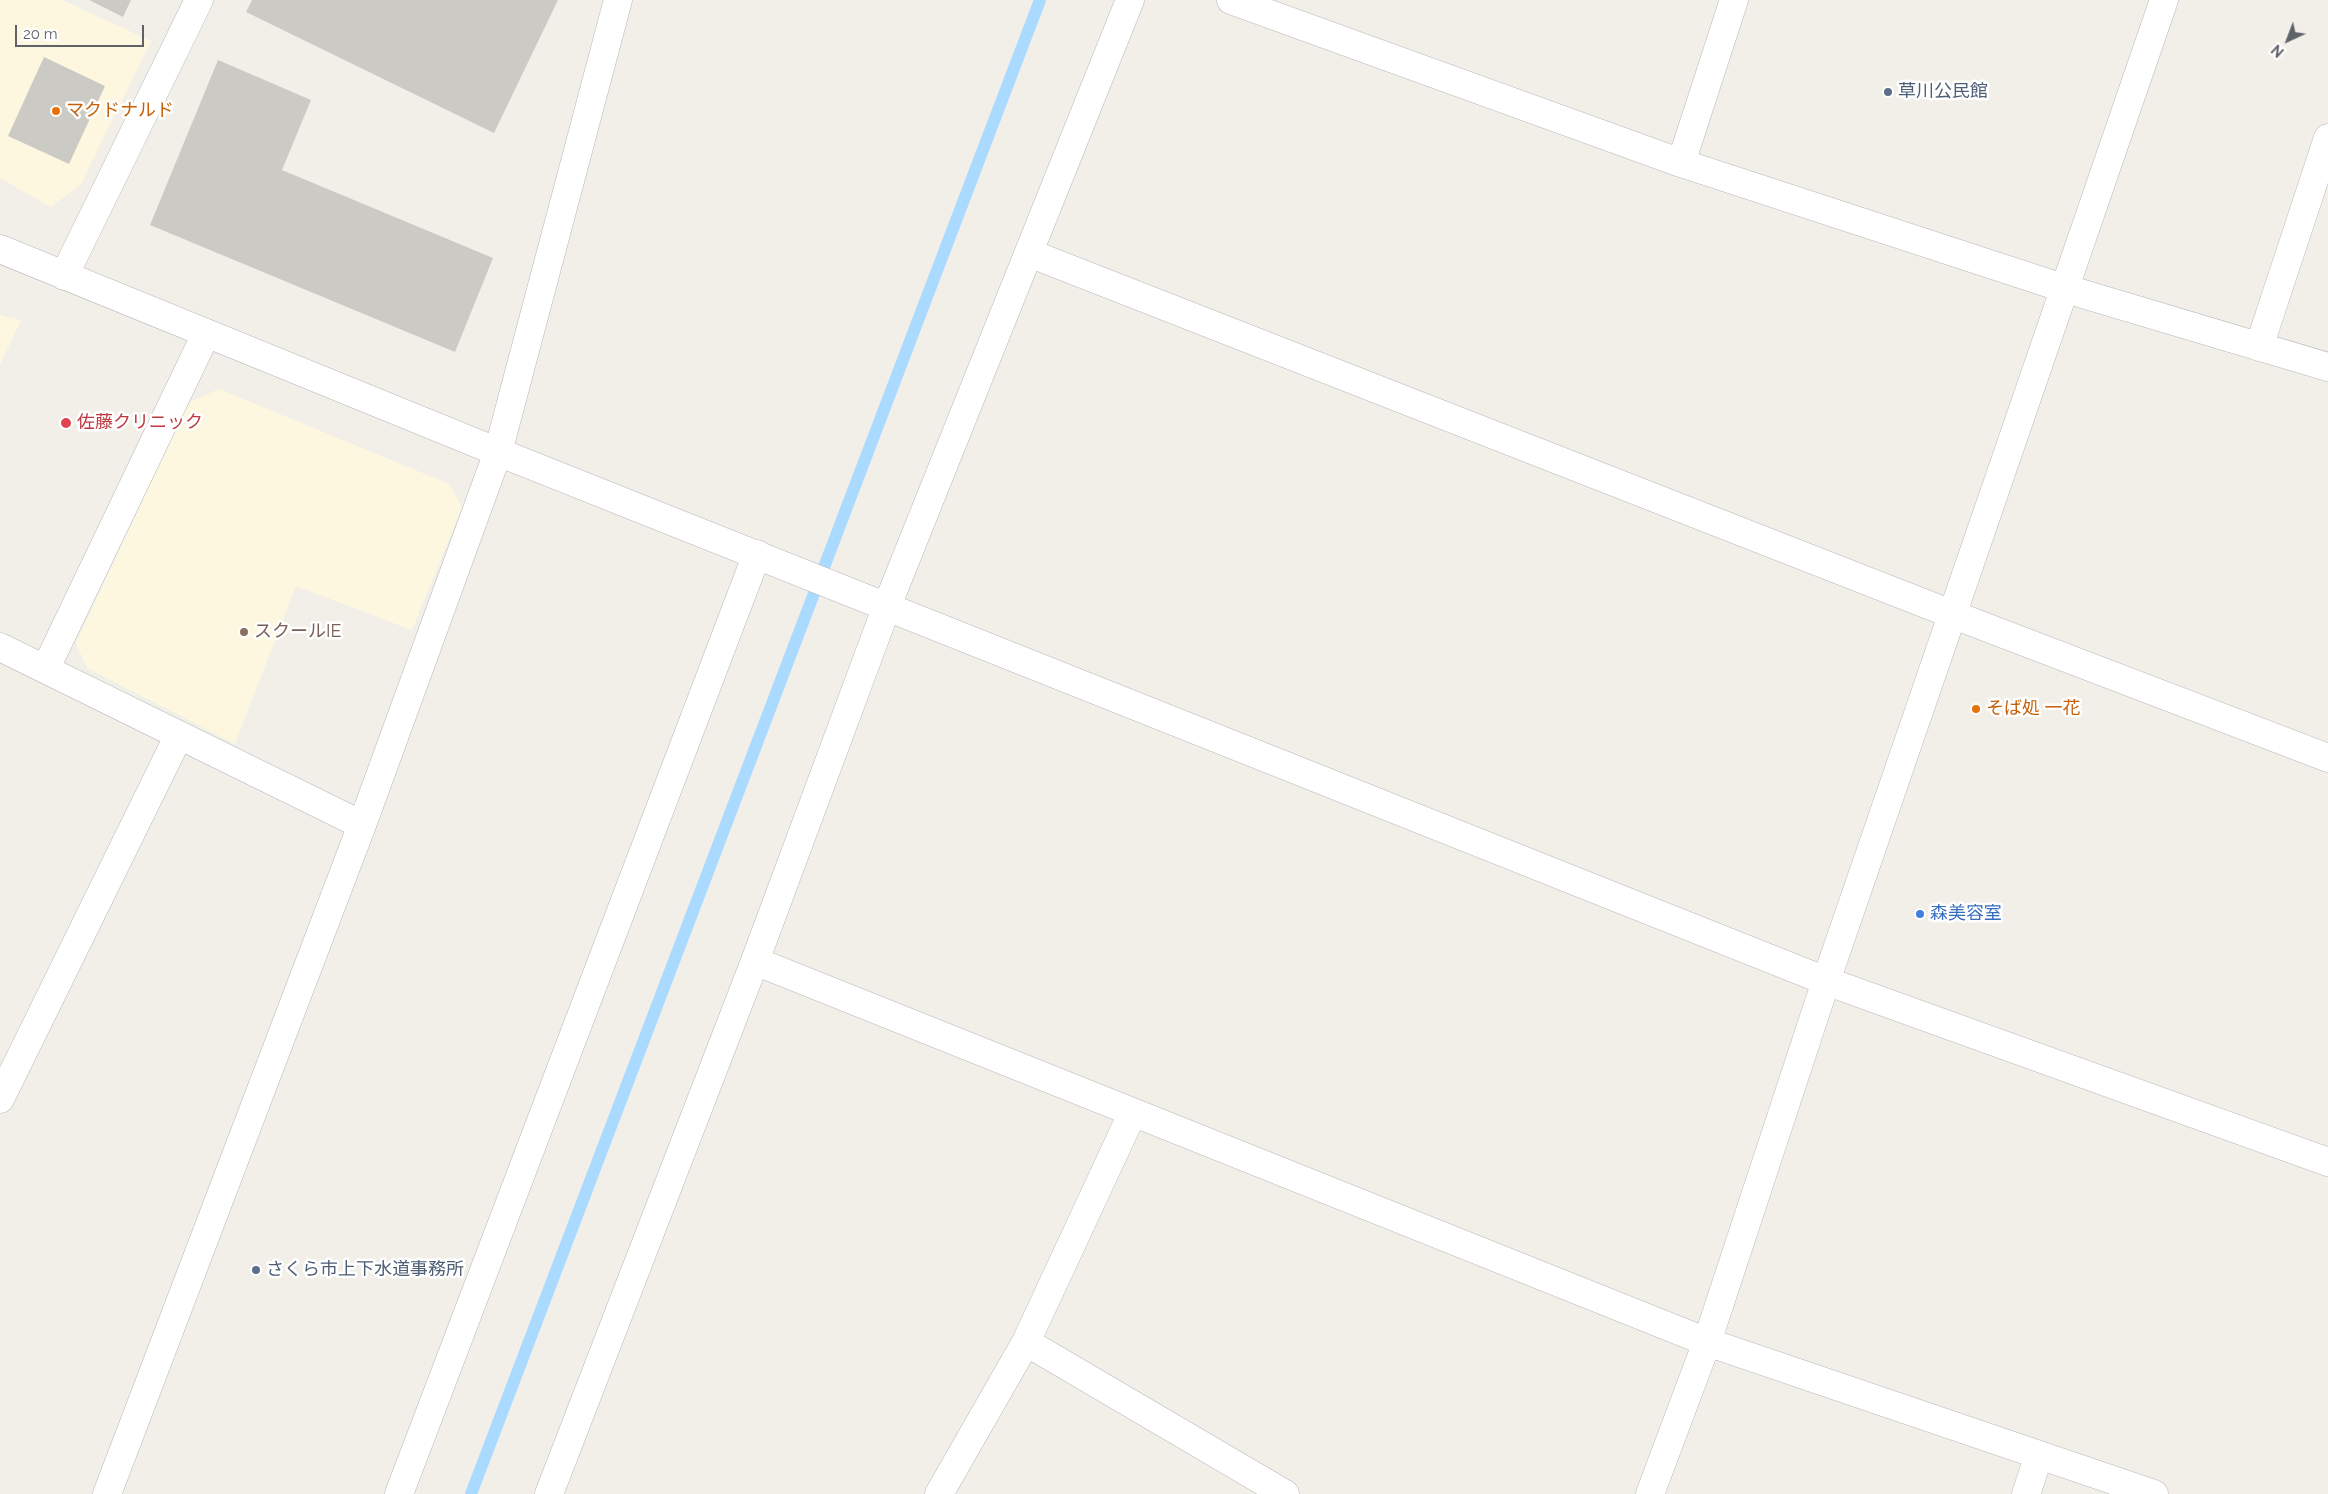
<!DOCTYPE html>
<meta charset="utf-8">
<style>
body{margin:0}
#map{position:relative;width:2328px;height:1494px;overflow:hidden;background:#f1efe8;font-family:Raleway,sans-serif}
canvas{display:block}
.north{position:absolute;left:2263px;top:15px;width:50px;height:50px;-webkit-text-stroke:4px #fff;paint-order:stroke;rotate:223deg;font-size:14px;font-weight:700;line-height:20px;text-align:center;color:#5f6368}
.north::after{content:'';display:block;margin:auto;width:18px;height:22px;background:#5f6368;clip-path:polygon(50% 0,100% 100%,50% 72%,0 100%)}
.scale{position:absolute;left:15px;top:25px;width:129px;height:22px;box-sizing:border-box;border:2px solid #5f6368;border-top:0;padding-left:6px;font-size:15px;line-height:18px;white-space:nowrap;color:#5f6368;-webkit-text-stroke:4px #fff;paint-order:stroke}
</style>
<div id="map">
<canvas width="2328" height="1494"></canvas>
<div class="north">N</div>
<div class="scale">20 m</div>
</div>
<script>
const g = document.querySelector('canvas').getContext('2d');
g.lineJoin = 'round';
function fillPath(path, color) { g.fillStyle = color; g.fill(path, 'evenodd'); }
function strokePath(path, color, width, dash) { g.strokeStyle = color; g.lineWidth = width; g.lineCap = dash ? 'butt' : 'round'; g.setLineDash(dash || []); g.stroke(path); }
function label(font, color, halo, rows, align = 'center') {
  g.font = font + ' Raleway,"Noto Sans JP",sans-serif'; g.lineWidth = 5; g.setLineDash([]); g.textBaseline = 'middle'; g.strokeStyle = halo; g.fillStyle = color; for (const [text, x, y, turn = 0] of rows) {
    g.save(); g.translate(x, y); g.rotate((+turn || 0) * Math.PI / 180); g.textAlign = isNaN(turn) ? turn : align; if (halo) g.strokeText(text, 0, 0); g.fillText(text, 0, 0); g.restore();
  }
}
const commercial = new Path2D(`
 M0 0H62L151 41 81 184 51 207 0 178Z
 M0 315 21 320 0 365Z
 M219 389 449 484 462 507 412 630 296 586 235 744 87 668 76 643 188 403Z`);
const stream = new Path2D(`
 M471 1494 1040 0`);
const building = new Path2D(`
 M89 0H131L123 17Z
 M252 0H558L494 133 246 12Z
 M44 57 105 86 69 164 8 136Z
 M218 60 311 100 282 170 493 258 455 352 150 225Z`);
const minor = new Path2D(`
 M1231 0 1681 163 2063 288 2328 367
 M1681 163 1734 0
 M0 249 498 452 1826 981 2328 1162
 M1029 253 1954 615 2328 758
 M64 276 199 0
 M2259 347 2328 138
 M0 647 362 825
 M46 668 206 334
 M755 961 1707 1342 2154 1494
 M0 1099 179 735
 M1026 1342 1285 1494
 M107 1494 362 825 498 452 618 0
 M399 1494 757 554
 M549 1494 755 961 887 606 1130 0
 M939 1494 1026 1342 1132 1114
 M1650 1494 1707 1342 1826 981 2164 0
 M2026 1494 2039 1455`);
const markers = [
 [1888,92,5,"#5c6f8a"],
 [56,111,5,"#e8710a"],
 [66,423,6,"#e0444e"],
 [244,632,5,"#8d6e63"],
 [1976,709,5,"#e8710a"],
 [1920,914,5,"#3f7fe0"],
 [256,1270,5,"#5c6f8a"]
];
const serviceNames = [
 ["草川公民館",1898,92],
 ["さくら市上下水道事務所",266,1270]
];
const foodNames = [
 ["マクドナルド",66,111],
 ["そば処 一花",1986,709]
];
const healthNames = [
 ["佐藤クリニック",77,423]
];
const educationNames = [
 ["スクールIE",254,632]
];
const shopNames = [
 ["森美容室",1930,914]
];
fillPath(commercial, '#fef7e0');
strokePath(stream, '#aadaff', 12);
fillPath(building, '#cccac5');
strokePath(minor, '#b5b8bc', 29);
strokePath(minor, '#fff', 28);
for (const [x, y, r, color] of markers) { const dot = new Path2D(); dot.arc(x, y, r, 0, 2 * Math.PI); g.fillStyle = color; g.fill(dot); strokePath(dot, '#fff', 2); }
label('18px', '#4e5e75', '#fff', serviceNames, 'left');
label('18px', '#c56008', '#fff', foodNames, 'left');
label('18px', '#be3a42', '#fff', healthNames, 'left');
label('18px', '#785e54', '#fff', educationNames, 'left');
label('18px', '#366cbe', '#fff', shopNames, 'left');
</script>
